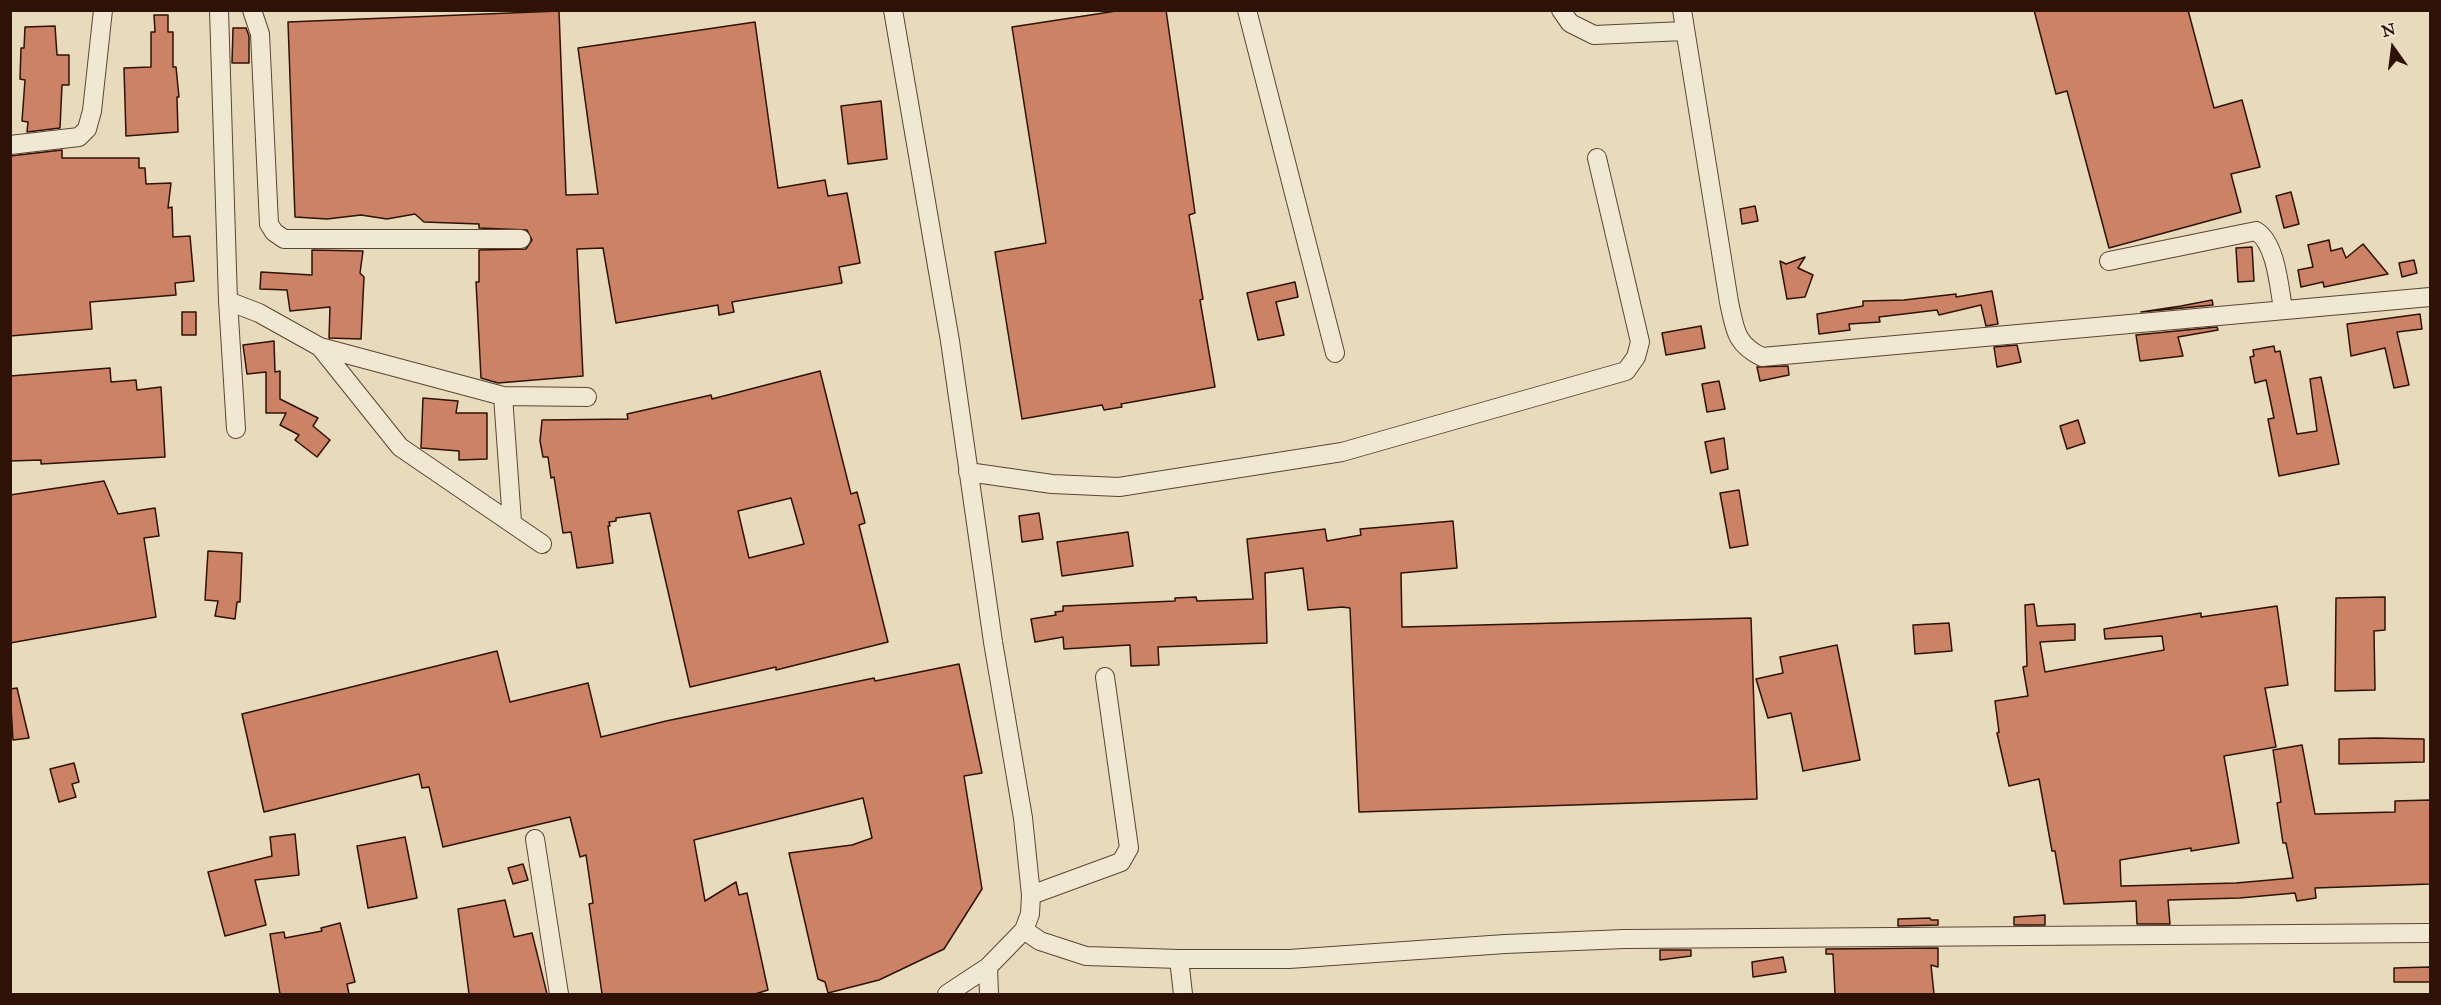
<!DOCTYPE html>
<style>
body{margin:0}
#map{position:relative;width:2441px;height:1005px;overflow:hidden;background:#e8dbbc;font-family:"IM FELL Great Primer",serif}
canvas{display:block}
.frame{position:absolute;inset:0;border:12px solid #2f1206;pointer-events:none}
.north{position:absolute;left:2363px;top:18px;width:60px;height:60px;-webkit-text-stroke:4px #f0e8d3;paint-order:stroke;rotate:346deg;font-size:16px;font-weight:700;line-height:24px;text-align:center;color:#2f1206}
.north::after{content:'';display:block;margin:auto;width:21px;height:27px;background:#2f1206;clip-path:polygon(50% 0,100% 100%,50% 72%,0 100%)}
</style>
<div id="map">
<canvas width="2441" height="1005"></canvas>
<div class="frame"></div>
<div class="north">N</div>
</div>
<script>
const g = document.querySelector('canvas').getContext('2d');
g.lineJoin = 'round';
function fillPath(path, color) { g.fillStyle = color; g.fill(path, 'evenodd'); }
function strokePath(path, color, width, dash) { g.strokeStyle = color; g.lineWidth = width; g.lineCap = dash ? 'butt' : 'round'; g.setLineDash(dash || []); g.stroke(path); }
const building = new Path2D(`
 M1123 10H1166L1195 213 1189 215 1203 299 1200 300 1215 387 1121 404 1122 407 1104 410 1102 405 1022 419 995 252 1046 243 1012 27Z
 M2034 10H2188L2214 108 2242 100 2260 167 2231 174 2241 212 2109 248 2067 91 2056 94Z
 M559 11 566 195 598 194 578 48 755 22 778 188 825 180 828 196 847 193 860 263 839 267 842 283 732 302 734 312 719 315 718 305 616 323 603 248 577 249 583 376 498 383 481 378 476 282H479V250L526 249 532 240 527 230 479 228V224L424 222 415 214 387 219 361 215 327 219 295 217 288 22Z
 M154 15H168V32H173V67H176L179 97H177L178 132 126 136 124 68 151 67V32H155Z
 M55 26 57 55H69V85H62L60 128 27 132 28 122 22 121 25 80 20 79 21 48H24L25 27Z
 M233 28H246L249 36V63H232Z
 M881 101 887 159 848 164 841 106Z
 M62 150V158H139V168H145L146 184 171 183 168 208 172 207 173 237 190 236 194 281 175 283 176 295 90 302 92 329 10 336V156Z
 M2291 192 2299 224 2284 228 2276 196Z
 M1755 206 1758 221 1742 224 1740 209Z
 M2329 240 2331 251 2342 248 2346 258 2363 244 2388 274 2324 287 2323 282 2301 287 2298 270 2313 267 2308 245Z
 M2252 247 2254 281 2238 282 2236 248Z
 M312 250 363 251 360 273 364 277 361 339 329 338 330 307 290 311 287 290 260 289 261 272 312 275Z
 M1805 257 1798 268 1813 275 1805 297 1787 299 1780 261 1786 264Z
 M2414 260 2417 273 2402 277 2399 263Z
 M1295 282 1298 297 1276 302 1284 335 1258 340 1247 293Z
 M1992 291 1998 324 1986 326 1981 305 1939 315 1937 310 1879 317 1880 322 1849 324 1850 330 1819 334 1817 314 1863 306V301L1904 300 1956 294V297Z
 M2212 300 2213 305 2141 312 2181 306Z
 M182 312H196V335H182Z
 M2420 314 2422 329 2397 332 2409 385 2394 388 2385 348 2351 356 2347 324Z
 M1701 326 1705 348 1666 355 1662 333Z
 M2217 327 2218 330 2178 337 2183 356 2140 361 2136 335Z
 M274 341 275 372 280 371V399L318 418 313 426 330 440 317 457 295 440 299 435 280 425 286 413H266V372L247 374 243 345Z
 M2017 345 2021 362 1997 367 1994 347Z
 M2274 346 2275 352 2280 351 2297 434 2317 431 2310 379 2321 377 2339 464 2279 476 2268 419 2274 418 2266 380 2255 383 2250 357 2254 356 2253 350Z
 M1788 366 1789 375 1760 381 1757 367Z
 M110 368 111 382 136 380 137 390 161 387 165 457 41 464V460L10 461V376Z
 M820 371 851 494 857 492 865 523 859 525 888 642 776 670V667L690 687 650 513 616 518V521L609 522 610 526H608L613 563 577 568 571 532 563 533 554 477 551 478 548 457H543L540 441 542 420 628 419 627 414 711 395 712 399ZM791 498 804 544 749 558 738 511Z
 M1719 381 1725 409 1707 412 1702 384Z
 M423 398 458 401 456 413H487V459L459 460V451L421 448Z
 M2078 420 2085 443 2067 449 2060 426Z
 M1724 438 1728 469 1711 473 1705 442Z
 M104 481 118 514 155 508 159 536 144 538 156 617 10 643V495Z
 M1739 490 1748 545 1730 548 1720 493Z
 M1039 513 1043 539 1022 542 1019 516Z
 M1453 521 1457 568 1401 573 1402 627 1751 618 1757 799 1359 812 1350 608 1342 607 1308 610 1303 568 1265 573 1267 643 1158 647 1159 665 1131 666 1130 645 1064 649 1063 637 1035 642 1031 619 1056 615 1055 612 1063 611V606L1175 601V598L1196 597 1197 601 1253 599 1247 539 1325 529 1327 541 1361 535 1360 529Z
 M1128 532 1133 566 1062 576 1057 542Z
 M208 551 242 553 240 602H237L235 619 215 616 218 601 205 600Z
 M2385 597V630L2374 631 2375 690 2335 691 2336 598Z
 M2034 604 2037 626 2075 624V640L2040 642 2045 672 2164 650 2162 636 2105 639 2104 629 2201 613V617L2277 606 2288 685 2265 688 2276 747 2224 756 2239 843 2191 851V848L2120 860 2121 886 2236 883 2293 878 2286 843H2283L2277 803 2281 802 2273 750 2302 745 2315 814 2395 812V801L2430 800V884L2315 888 2316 898 2297 901 2295 893 2240 898 2168 900 2170 924H2137L2136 901 2064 904 2055 851H2052L2039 779 2009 786 1997 733 1999 732 1995 701 2028 696 2023 667 2027 666 2025 605Z
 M1949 623 1952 651 1915 654 1913 625Z
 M1837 645 1860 760 1803 771 1791 713 1768 718 1756 679 1783 673 1780 657Z
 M497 651 510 702 588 683 601 737 666 721 874 678 875 681 959 664 982 773 964 776 982 889 944 949 879 980 828 993 825 982 818 979 789 853 852 845 872 838 863 798 694 840 705 901 736 882 739 895 747 893 768 990 755 994H602L589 904 593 903 586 855 580 857 570 817 443 847 429 787 422 788 419 774 264 812 242 714Z
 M17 688 29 738 13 740 10 689Z
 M2375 738 2424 739V762L2339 764V739Z
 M74 763 79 782 72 784 76 797 59 802 50 769Z
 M295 834 299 875 255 880 266 925 225 936 208 872 272 856 270 837Z
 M405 837 417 898 368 908 357 846Z
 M523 864 528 880 513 884 508 868Z
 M505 900 514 937 532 933 547 994H469L458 909Z
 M2045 915V925H2014V917Z
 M1930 918 1931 920H1938V925L1898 926V919Z
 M340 923 355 982 347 984 349 994H280L270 934 284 932 285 938 322 931 321 928Z
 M1938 948V967L1931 965 1934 994H1835L1833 954H1826V949Z
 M1660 950H1691V956L1660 960Z
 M1783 957 1786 972 1753 977 1752 962Z
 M2430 967V982H2394V968Z`);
const minor = new Path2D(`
 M219 10 228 301 236 429
 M252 10 260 34 269 224 274 232 284 239H521
 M893 10 950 341 993 642 1023 818 1031 895 1030 914 1024 930 988 967 947 994
 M1247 10 1335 353
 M1561 10 1570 23 1594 35 1684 31
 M1682 10 1729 302C1735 329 1735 344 1762 357L2430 297
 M10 145 79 137 87 129 92 111 103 10
 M2109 261 2256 231C2276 243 2279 286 2283 309
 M228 301 259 313 320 347 400 447 542 544
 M320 347 503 396 587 397
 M503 396 512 522
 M968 472 1052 484 1119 487 1342 452 1626 371 1636 357 1640 342 1597 158
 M535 839 559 994
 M1031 895 1121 862 1129 848 1105 677
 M1024 930 1040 941 1086 956 1179 959H1289L1505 944 1624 939 2430 933
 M1179 959 1183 994
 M988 967 989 994`);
fillPath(building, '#cb8265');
strokePath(building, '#2f1206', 1.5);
strokePath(minor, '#5d4434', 20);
strokePath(minor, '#f0e8d3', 18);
</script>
